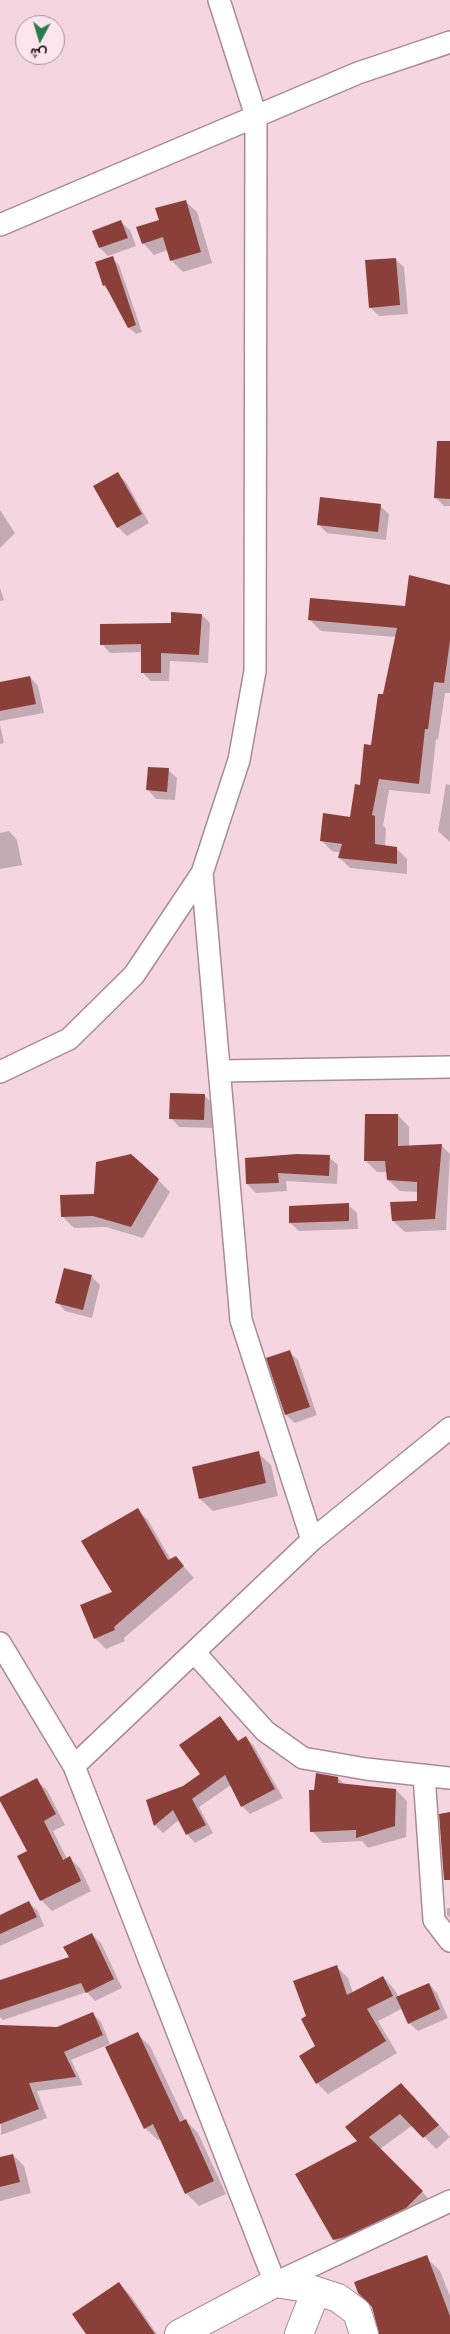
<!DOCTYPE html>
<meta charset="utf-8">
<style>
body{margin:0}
#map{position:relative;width:450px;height:2334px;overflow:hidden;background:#f5d5e0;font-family:Lato,Vazirmatn,sans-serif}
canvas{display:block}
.north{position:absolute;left:15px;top:15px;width:50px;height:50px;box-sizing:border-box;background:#fee4ed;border:1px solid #a59198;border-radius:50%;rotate:186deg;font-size:14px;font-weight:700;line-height:20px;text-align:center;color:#1f1418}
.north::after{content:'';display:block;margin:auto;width:18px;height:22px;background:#2a7c4d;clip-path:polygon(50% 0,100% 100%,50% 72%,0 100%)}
</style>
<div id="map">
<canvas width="450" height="2334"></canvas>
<div class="north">ش</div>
</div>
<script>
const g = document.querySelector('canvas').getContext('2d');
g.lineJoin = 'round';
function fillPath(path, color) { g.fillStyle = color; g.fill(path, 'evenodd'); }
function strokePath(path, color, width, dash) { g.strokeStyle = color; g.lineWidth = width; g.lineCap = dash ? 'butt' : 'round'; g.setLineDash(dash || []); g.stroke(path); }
const shadow = new Path2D(`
 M185 201 197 212 212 263 183 272 171 260 168 250 154 255 143 243 160 221Z
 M121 222 130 230 136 246 108 256 100 248Z
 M112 258 119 265 142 332 136 334 129 328 109 291 104 286Z
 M395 259 404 267 408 314 379 316 370 307Z
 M450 466V506H444L435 497Z
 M118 474 126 482 149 523 127 536 118 527Z
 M380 506 389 514 386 540 327 533 318 524Z
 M0 510 15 533 0 548Z
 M450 586V693H445L438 740 436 739 430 794 389 790 383 826 386 828 385 847 396 848 407 859V874L350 868 339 857 341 853 332 851 321 840 351 819 372 746 396 637 321 631 310 620 406 607Z
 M0 588 4 600 0 601Z
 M202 615 210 623 208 663 170 661 169 681H151L142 672 143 652 110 653 102 644Z
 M30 677 38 686 44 713 0 721V683Z
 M0 725 4 743 0 744Z
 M168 770 177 778 175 800 156 799 148 790Z
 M446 784 450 785V842L438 831Z
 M9 831 17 840 22 865 0 869V833Z
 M204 1095 213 1104 212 1128 179 1127 171 1118Z
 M398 1115 409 1127V1146L441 1145 450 1154 446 1230 405 1232 393 1221 418 1202V1192L400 1191 388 1180V1172H377L366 1161Z
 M329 1157 338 1165 337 1184 286 1181 287 1191 256 1193 247 1184 246 1159Z
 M158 1180 170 1192 143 1238 106 1227 74 1228 62 1216 96 1195Z
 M348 1205 357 1213 358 1229 299 1231 290 1223Z
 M91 1276 100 1285 92 1318 65 1311 57 1302Z
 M289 1352 298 1360 317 1415 295 1423 286 1415Z
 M258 1453 271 1465 278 1496 213 1511 200 1499 193 1468Z
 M137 1510 148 1520 171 1560 175 1557 194 1578 124 1638 125 1641 106 1649 95 1638 114 1593Z
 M220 1717 239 1742 246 1738 254 1746 283 1798 250 1814 242 1806 231 1785 199 1807 213 1833 195 1843 187 1834 179 1820 163 1833 155 1825 147 1801 183 1787 202 1774Z
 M338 1778 345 1785 396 1790 407 1801 406 1837 368 1848 362 1841 323 1843 312 1831 315 1791Z
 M36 1780 47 1790 65 1825 53 1831 67 1859 69 1858 80 1868 91 1891 52 1911 41 1900 28 1852Z
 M29 1903 38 1911 44 1926 0 1946V1916Z
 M447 1908H450V1918L447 1915Z
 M92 1935 101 1943 122 1988 95 2001 87 1992 3 2020 0 2017V1983L70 1958Z
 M337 1967 348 1978 353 1993 383 1977 394 1989 399 1997 429 1984 437 1993 448 2018 418 2031 409 2023 403 2008 378 2021 397 2053 328 2094 317 2083V2047L307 2017Z
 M92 2013 101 2022 110 2044 71 2060 83 2085 37 2091 47 2118 1 2135 0 2026 57 2028Z
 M137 2034 150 2046 185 2120 198 2133 226 2194 199 2206 186 2193 161 2139 158 2140 145 2128Z
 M413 2096 450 2137 436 2149 413 2125 380 2149 434 2204 346 2251 334 2239 359 2142Z
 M13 2155 24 2166 31 2193 0 2201V2158Z
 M426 2257 440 2271 450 2296V2334H379Z
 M119 2284 131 2296 157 2334H87Z`);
const building = new Path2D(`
 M186 200 201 252 170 261 163 237 142 244 136 227 159 220 155 208Z
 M121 220 128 238 99 248 92 231Z
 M113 256 136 325 128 328 105 285 103 286 95 262Z
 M396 258 400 305 369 308 365 260Z
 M437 441H450V499L434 498Z
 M118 472 142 514 117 528 93 486Z
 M320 497 381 504 378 532 317 525Z
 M409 575 450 585V641L444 683 434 682 428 729H425L419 784 379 779 372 815 375 816V844L397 847V864L338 858 342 844 320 841 323 813 350 817 355 784 360 785 364 744 371 745 378 694H383L397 628 308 620 310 598 405 606Z
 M171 612 202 614 199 655 161 653V673H141V644L100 645V624L171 623Z
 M30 676 36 704 0 711V682Z
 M148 767 169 768 167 792 146 790Z
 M170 1093 205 1094 204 1120 169 1119Z
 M365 1114H398V1146L442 1144 435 1219 392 1221 390 1202 417 1201V1182L387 1180 385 1161H364Z
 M131 1154 159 1179 131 1227 93 1216 61 1217 60 1195 94 1194 96 1162Z
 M297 1154 330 1155 329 1176 278 1173 279 1183 246 1184 245 1158Z
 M349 1203V1221L289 1223V1206Z
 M64 1268 92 1275 83 1310 55 1303Z
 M290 1350 310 1407 285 1415 266 1358Z
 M259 1451 266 1483 199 1499 192 1467Z
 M138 1508 168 1560 176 1556 184 1566 114 1627 115 1630 94 1639 80 1605 112 1592 81 1541Z
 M220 1716 238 1741 246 1736 275 1789 241 1807 225 1775 192 1799 206 1825 186 1835 173 1810 154 1826 146 1800 183 1786 200 1774 179 1745Z
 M316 1773 338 1777V1783L396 1789 395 1826 356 1838V1830L310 1832 309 1790H314Z
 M37 1778 56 1814 44 1821 63 1860 70 1856 81 1881 40 1901 17 1856 27 1851 0 1801V1797Z
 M450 1812V1880H444L439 1814Z
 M29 1901 37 1917 0 1934V1915Z
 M92 1933 114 1979 86 1993 81 1983 0 2010V1980L69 1957 63 1947Z
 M337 1965 347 1995 383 1976 393 1996 367 2009 386 2041 316 2084 299 2056 315 2046 301 2019 306 2016 293 1981Z
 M429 1983 440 2009 408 2024 396 1997Z
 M93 2012 103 2035 64 2052 76 2077 29 2083 39 2109 0 2124V2025L57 2027Z
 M138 2032 180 2122 186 2119 214 2181 185 2194 153 2124 144 2129 105 2047Z
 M401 2083 439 2125 423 2138 400 2114 369 2137 423 2191 406 2208 345 2237 333 2240 295 2174 357 2141 345 2127Z
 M13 2154 20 2182 0 2187V2157Z
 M427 2255 450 2316V2334H379L372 2307 358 2293 354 2282Z
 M119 2282 155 2334H86L72 2314Z`);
const street = new Path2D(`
 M0 225 358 73 450 42
 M202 873 241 1320 312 1540
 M220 1071 450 1067
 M0 1072 69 1039 134 975 202 873 239 760 255 671 256 116 219 0
 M0 1643 74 1766 275 2283 450 2201
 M194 1652 265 1731 303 1758 366 1769 450 1778
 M74 1766 312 1540 450 1428
 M424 1775 434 1920 450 1941`);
const secondary = new Path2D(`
 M179 2334 275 2283 307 2288 338 2298 357 2312 364 2334
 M299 2334 316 2291`);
fillPath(shadow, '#0003');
fillPath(building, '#8a4039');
strokePath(street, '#a88b95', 24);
strokePath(secondary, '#a88b95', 30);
strokePath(street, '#fff', 21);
strokePath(secondary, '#fff', 28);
</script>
